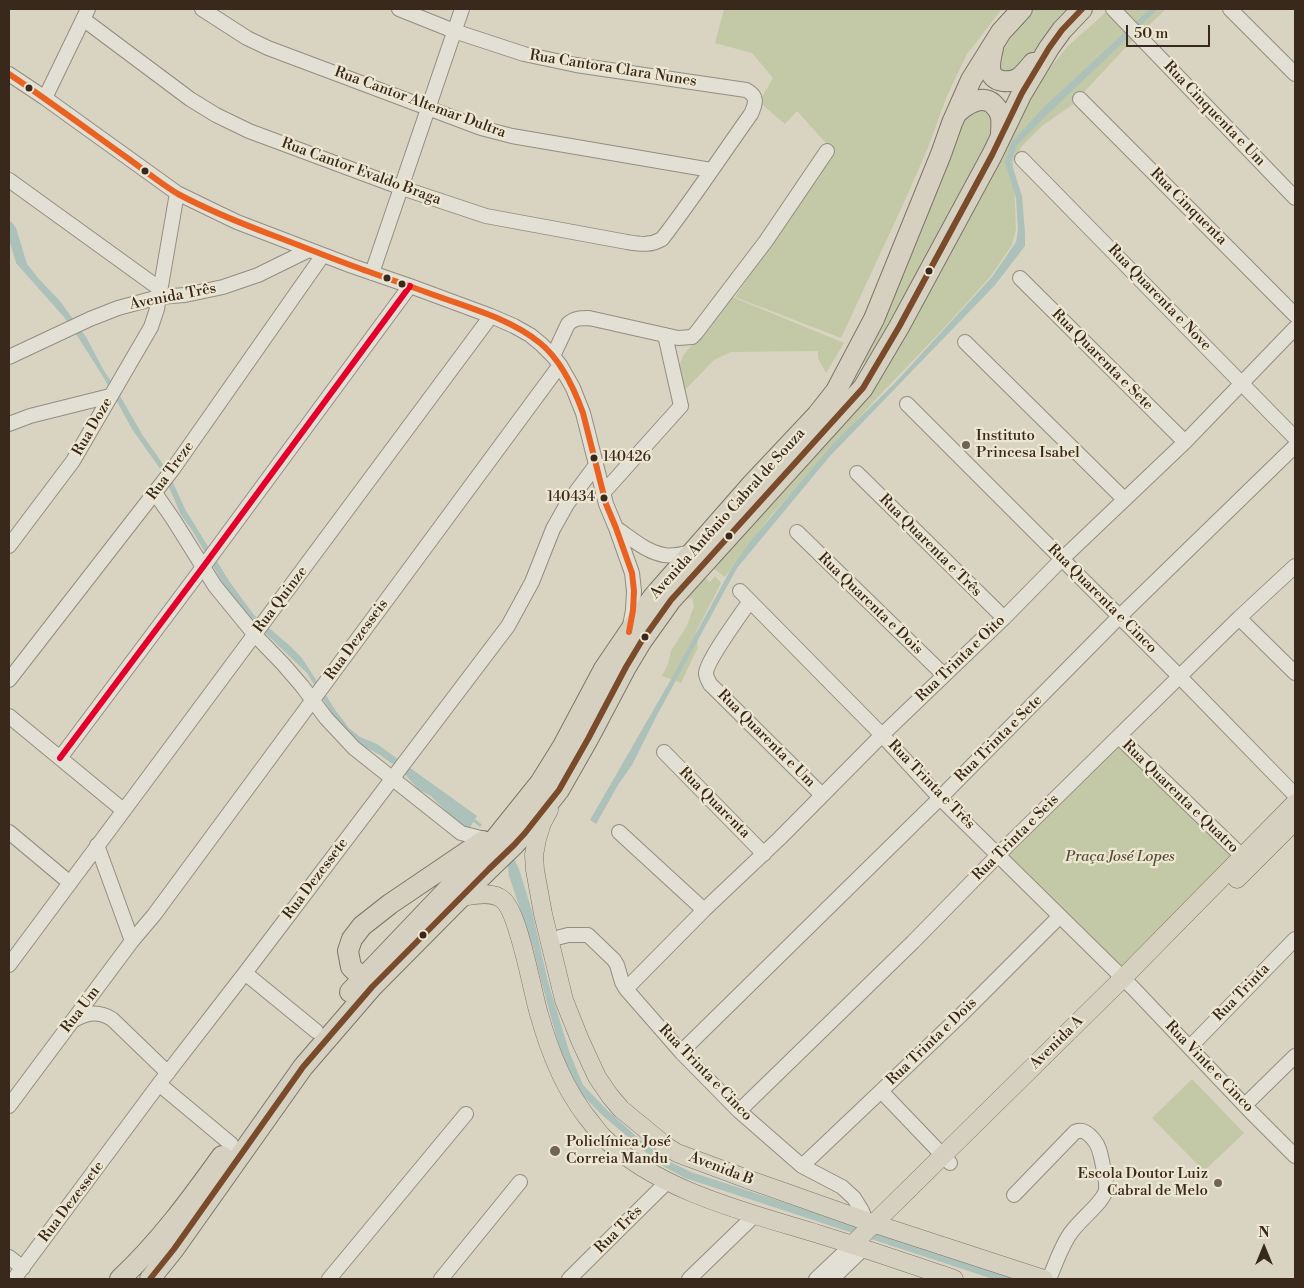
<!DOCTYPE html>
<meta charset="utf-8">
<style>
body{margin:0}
#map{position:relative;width:1304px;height:1288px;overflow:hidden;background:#d9d3c1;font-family:"Libre Bodoni",serif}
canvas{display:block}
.frame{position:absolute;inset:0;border:10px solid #39281c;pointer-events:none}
.north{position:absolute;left:1239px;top:1223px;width:50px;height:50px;-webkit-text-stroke:4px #ede6d0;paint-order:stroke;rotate:0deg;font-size:14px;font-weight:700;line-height:20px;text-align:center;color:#39281c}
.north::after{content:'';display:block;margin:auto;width:18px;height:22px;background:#39281c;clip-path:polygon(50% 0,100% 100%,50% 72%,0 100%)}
.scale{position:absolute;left:1126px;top:25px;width:84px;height:22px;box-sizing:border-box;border:2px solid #39281c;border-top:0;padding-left:6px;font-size:15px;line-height:18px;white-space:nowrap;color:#39281c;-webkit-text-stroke:4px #ede6d0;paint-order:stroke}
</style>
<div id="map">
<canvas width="1304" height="1288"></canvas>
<div class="frame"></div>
<div class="north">N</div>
<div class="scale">50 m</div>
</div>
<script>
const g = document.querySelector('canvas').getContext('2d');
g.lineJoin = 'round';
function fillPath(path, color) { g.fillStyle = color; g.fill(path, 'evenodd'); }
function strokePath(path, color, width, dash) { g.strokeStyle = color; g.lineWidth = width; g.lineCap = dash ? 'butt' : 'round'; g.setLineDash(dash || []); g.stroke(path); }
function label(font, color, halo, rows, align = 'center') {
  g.font = font + ' "Libre Bodoni",serif'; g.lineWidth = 4.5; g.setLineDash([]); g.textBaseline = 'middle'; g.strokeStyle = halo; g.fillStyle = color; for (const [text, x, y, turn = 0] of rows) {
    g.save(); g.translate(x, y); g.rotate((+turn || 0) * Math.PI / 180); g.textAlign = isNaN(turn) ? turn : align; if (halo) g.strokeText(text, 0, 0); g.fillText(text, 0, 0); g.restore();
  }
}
const green = new Path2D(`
 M724 9H1002L967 54 946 98 928 148 901 209 841 338 735 297 833 151 797 111 785 124 759 102 773 78 752 53 715 43Z
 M1024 9H1082L1022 71 997 78 995 44Z
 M1108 9H1166L1127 46 1072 105 1042 126 1022 146 1013 161 1016 229 1012 245 990 277 945 327 877 398 770 517 725 577 709 565 864 391 1039 81 1068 46 1103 15Z
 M967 108 996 111 990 154 866 361 845 386Z
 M730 296 844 343 826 373 818 358V351L731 352 714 360 681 394 677 372 683 356Z
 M715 576 721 583 696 632 698 647 681 683 662 676 668 664 671 651 687 626 694 606 692 598 682 600 704 577 710 582Z
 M1120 737 1242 860 1123 978 999 857Z
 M1192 1079 1244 1133 1204 1171 1152 1118Z`);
const water = new Path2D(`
 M1150 9H1158L1051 111 1017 145 1011 162 1022 196 1025 233V246L995 285 830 456 737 568 656 717 632 765 618 785 596 824 590 820 673 676 731 569 750 542 833 444 894 384 992 277 1016 242 1018 230 1016 198 1005 162 1011 143 1044 107Z
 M9 219 16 228 27 264 38 278 60 301 86 337 103 369 119 394 143 436 156 454 168 472 185 509 229 581 254 615 289 645 302 658 336 711 349 728 360 737 377 744 477 816 467 832 431 796 418 789 401 770 380 755 363 746 340 723 331 712 307 673 235 604 192 530 181 515 163 473 132 429 104 378 78 337 64 317 16 263 9 239Z
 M512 855 519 869 532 911 548 982 569 1051 583 1085 608 1111 636 1136 666 1160 691 1172 1017 1279H993L685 1178 661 1165 602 1115 576 1089 561 1054 542 984 533 947 509 876 508 867 504 862Z`);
const stream = new Path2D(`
 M471 818 480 825`);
const minor = new Path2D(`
 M202 9 247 38 268 48 481 128 512 136 711 170
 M1113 9 1295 198
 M1230 9 1295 74
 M83 19 190 99 216 115 249 131 402 188 486 216 627 242C640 244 650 246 662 239 693 199 721 156 751 114 756 103 758 96 746 90L576 65 524 54 454 31 399 9
 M9 74 45 98 177 193 212 210 237 222 352 266 410 286 491 316 514 326 530 335 541 344 553 356 560 365 573 388 583 413 606 504 616 528 632 573 634 591 633 610 630 626
 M45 98 88 9
 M1080 99 1295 315
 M1022 159 1295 438
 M9 180 160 289
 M372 273 462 9
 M1020 278 1185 442
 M965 342 1124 499
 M553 356 568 324C574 318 581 318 589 318L678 338 692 337 696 333 766 241 827 151
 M9 357 90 319 118 308 159 297 185 295 223 287 258 275 309 250
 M907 404 1180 677 1295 795
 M9 424 30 416 110 396
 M857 473 1004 618
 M155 493 173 519 215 586 255 635 283 664 302 686 326 718 354 748 461 833 485 839 490 843
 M603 493 681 406 665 335
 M616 528C631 538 646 552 664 555 673 557 683 554 692 552
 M797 532 944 675
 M9 546 73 461 151 327 157 309 177 193
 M740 591 882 735 940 798 1133 988 1250 1111 1295 1156
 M750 601C741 614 707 660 706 673 706 677 708 680 710 684L822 795
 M1239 618 1295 673
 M9 680 173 469 323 255
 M9 716 123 810
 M1119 737 1242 856
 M664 752 764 854
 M60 758 203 567 410 286
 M9 832 70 883
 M619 832 704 910
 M97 845 132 941
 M549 940 568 935H588L614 960 617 965 622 982 626 989 681 1052 739 1111 802 1166 842 1187 854 1198 862 1211 866 1221
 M9 965 491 316
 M245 973 316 1031
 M626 989 704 910 780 838 882 735 1004 618 1062 559 1185 442 1295 328
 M74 1020C88 1012 99 1011 112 1019L168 1073
 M1190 1047 1295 939
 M681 1052 940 798 1119 617 1295 446
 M159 1084 231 1144
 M881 1091 950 1163
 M1245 1105 1295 1056
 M9 1106 132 941 154 915 560 365
 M739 1111 913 942 1010 843 1239 618 1295 566
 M802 1166 959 1017 1060 916
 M1014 1195 1075 1132C1083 1128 1089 1134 1094 1140 1100 1147 1101 1157 1103 1166 1104 1173 1107 1181 1106 1189 1105 1202 1076 1222 1068 1237 1060 1250 1055 1265 1049 1279
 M9 1257 23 1268
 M14 1279 159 1084 245 973 508 626 532 582 553 529 567 504 596 465
 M329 1279 466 1114
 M441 1279 520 1182
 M569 1279 668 1181
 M689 1279 755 1215
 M816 1279 852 1245
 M832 1279 863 1249`);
const major = new Path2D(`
 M549 810 542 823 537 839 534 855 535 870 543 914 564 1000 580 1040 597 1077 610 1096 621 1109 666 1146 677 1153 747 1179 866 1221 1044 1279
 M1237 879 1295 821
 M462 897C474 895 493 891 503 900 519 913 532 991 539 1014 549 1050 563 1086 586 1116 592 1123 597 1131 603 1137 658 1191 746 1212 818 1234 864 1248 909 1264 954 1279
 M852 1245 1123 978 1295 803`);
const highway = new Path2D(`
 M993 48C990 60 985 79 1003 81 1009 82 1014 81 1019 78 1024 74 1029 68 1033 63
 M956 114C965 105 984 92 995 106 998 109 1000 113 1001 117 1002 123 1001 129 1001 134
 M371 986 351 967 348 951 352 939 362 926 390 904 483 841
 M350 992 491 844 540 783 563 746 604 669 653 597 752 484 817 415 836 391 874 319 941 154 952 123 971 80 1001 32 1022 9
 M120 1279C159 1243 191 1199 222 1156
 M150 1279 174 1249 303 1067 372 987 489 869 514 845 525 833 559 790 588 739 626 667 641 642 671 600 863 388 899 327 992 155 1022 93 1049 48 1062 30 1082 9`);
const bus1 = new Path2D(`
 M9 74C49 101 87 129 126 157 143 169 160 183 178 194 208 210 240 223 272 235 299 245 325 256 353 266 380 276 407 285 434 295 470 308 511 319 540 343 561 360 574 388 583 413L606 504 616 528 632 573 634 591 633 610 629 632`);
const bus2 = new Path2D(`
 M150 1279 174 1249 303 1067 372 987 489 869 514 845 525 833 559 790 588 739 626 667 641 642 671 600 863 388 899 327 992 155 1022 93 1049 48 1062 30 1082 9`);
const bus3 = new Path2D(`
 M60 758 203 567 410 286`);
const markers = [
 [29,88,4.5,"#39281c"],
 [145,171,4.5,"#39281c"],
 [929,271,4.5,"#39281c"],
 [387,278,4.5,"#39281c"],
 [402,284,4.5,"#39281c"],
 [966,445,5,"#716456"],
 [594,458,4.5,"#39281c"],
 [604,498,4.5,"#39281c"],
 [729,536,4.5,"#39281c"],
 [645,637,4.5,"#39281c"],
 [423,935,4.5,"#39281c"],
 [555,1151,6,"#716456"],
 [1218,1183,5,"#716456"]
];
const busNames = [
 ["140426",603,458],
 ["140434",595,498,"right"]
];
const streetNames = [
 ["Rua Cantora Clara Nunes",613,69,9],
 ["Rua Cantor Altemar Dultra",420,103,20],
 ["Rua Cinquenta e Um",1214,114,46],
 ["Rua Cantor Evaldo Braga",361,172,20],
 ["Rua Cinquenta",1188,207,45],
 ["Avenida Três",173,297,-11],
 ["Rua Quarenta e Nove",1159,298,46],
 ["Rua Quarenta e Sete",1102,360,45],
 ["Rua Doze",93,427,-60],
 ["Rua Treze",171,471,-54],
 ["Avenida Antônio Cabral de Souza",728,514,-48],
 ["Rua Quarenta e Três",930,546,45],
 ["Rua Quarenta e Cinco",1102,599,45],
 ["Rua Quinze",281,600,-53],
 ["Rua Quarenta e Dois",870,604,44],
 ["Rua Dezesseis",357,640,-54],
 ["Rua Trinta e Oito",961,659,-44],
 ["Rua Quarenta e Um",766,739,45],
 ["Rua Trinta e Sete",999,739,-45],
 ["Rua Trinta e Três",931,785,46],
 ["Rua Quarenta e Quatro",1180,797,44],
 ["Rua Quarenta",714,803,45],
 ["Rua Trinta e Seis",1016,838,-45],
 ["Rua Dezessete",316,879,-53],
 ["Rua Trinta",1242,993,-46],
 ["Rua Um",81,1010,-53],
 ["Rua Trinta e Dois",932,1042,-44],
 ["Avenida A",1057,1043,-45],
 ["Rua Vinte e Cinco",1209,1067,46],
 ["Rua Trinta e Cinco",705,1073,46],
 ["Avenida B",721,1169,21],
 ["Rua Dezessete",72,1202,-53],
 ["Rua Três",619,1230,-45]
];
const poiNames = [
 ["Instituto",976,436],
 ["Princesa Isabel",976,453],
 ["Policlínica José",566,1142],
 ["Correia Mandu",566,1159],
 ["Escola Doutor Luiz",1208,1174,"right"],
 ["Cabral de Melo",1208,1191,"right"]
];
const parkNames = [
 ["Praça José Lopes",1120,857]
];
fillPath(green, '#c3c9a6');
fillPath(water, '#abc1ba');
strokePath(stream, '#abc1ba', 3);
strokePath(minor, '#938d82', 16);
strokePath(major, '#7c766b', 19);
strokePath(highway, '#7c766b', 22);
strokePath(minor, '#e2dfd5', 14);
strokePath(major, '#d6d0c1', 18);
strokePath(highway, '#d6d0c1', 20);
strokePath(bus1, '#e96222', 6);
strokePath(bus2, '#7a4b2a', 6);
strokePath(bus3, '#e4002b', 6);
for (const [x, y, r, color] of markers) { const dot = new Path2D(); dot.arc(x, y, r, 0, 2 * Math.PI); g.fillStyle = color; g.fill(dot); strokePath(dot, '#ede6d0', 2); }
label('14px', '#39281c', '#ede6d0', busNames, 'left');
label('15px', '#39281c', '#ede6d0', streetNames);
label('15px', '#39281c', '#ede6d0', poiNames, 'left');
label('italic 15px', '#574e39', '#ede6d0', parkNames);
</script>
